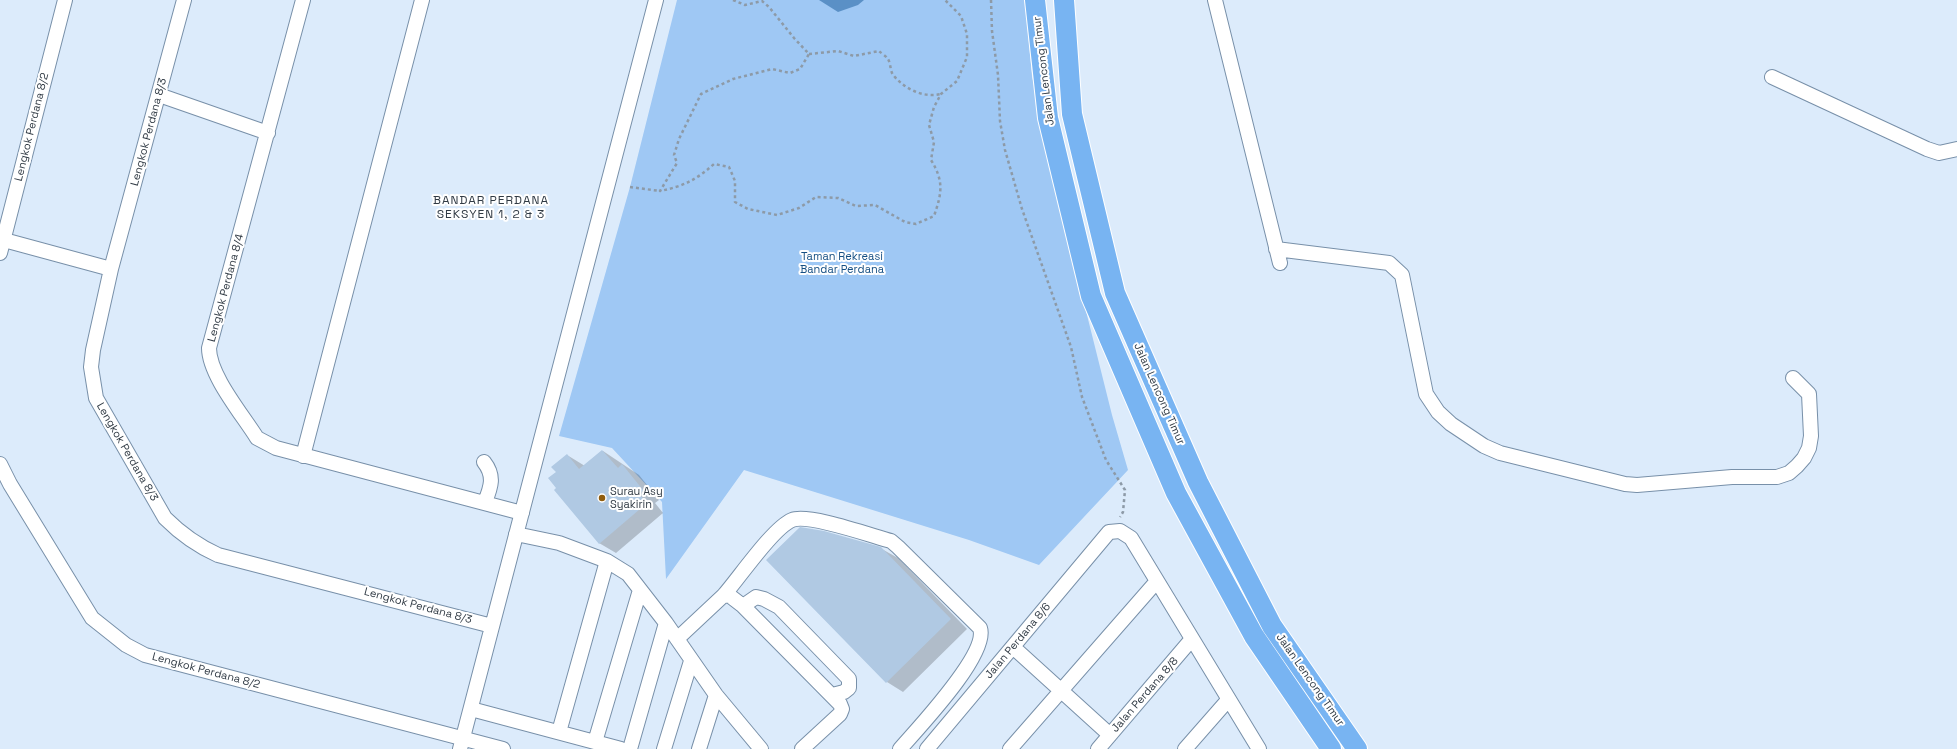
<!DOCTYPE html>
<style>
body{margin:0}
canvas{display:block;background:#dcebfb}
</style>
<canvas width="1957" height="749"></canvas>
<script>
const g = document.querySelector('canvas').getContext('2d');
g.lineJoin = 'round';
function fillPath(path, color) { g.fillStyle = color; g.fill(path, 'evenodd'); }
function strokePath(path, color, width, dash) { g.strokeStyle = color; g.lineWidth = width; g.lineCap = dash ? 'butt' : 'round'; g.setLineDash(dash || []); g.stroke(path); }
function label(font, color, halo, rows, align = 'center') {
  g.font = font + ' "Space Grotesk",sans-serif'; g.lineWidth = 4; g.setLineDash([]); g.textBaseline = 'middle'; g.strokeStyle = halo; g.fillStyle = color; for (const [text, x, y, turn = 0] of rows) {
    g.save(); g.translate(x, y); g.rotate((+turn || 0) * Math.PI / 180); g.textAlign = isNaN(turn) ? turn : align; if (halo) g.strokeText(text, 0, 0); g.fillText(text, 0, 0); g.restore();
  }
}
const green = new Path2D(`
 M677 0H1025L1032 76 1055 187 1112 415 1128 470 1039 565 969 540 744 470 666 579 662 502 612 448 559 436 630 187Z`);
const water = new Path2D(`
 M819 0H864L858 5 838 12Z`);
const shadow = new Path2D(`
 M603 451 639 475 659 500 655 503 663 513 616 553 599 543 558 488 557 472 567 455 585 466Z
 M880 548 898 558 967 629 903 692 887 682Z`);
const building = new Path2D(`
 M602 450 618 468 622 464 643 490 639 494 647 503 599 544 554 490 556 488 548 478 556 472 551 467 567 454 579 469Z
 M800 527 824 531 881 547 951 619 886 683 766 560Z`);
const path = new Path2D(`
 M733 0 745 5 762 1 769 7 794 38 809 54 800 69 790 73 772 69 733 79 701 94 679 139 674 155 677 163 660 191C684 186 696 180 714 164L729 167 735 181V202L748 209 777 215 799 208 816 197 838 198 856 206 875 205 905 222 916 224 934 216C942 193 944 181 931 160L934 142 929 125 934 107 941 94 957 81 967 57V34L961 16 945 0
 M991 0 992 31 998 75 1000 121 1005 150 1022 209 1071 347 1082 397 1106 460 1125 490 1123 512 1120 517
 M809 54 838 51 854 56 879 51C881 53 886 56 888 59 891 64 890 72 894 76 906 90 924 98 941 94
 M630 187 660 191`);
const minor = new Path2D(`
 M184 0 111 269 93 350 91 367 96 398 165 518C181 534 198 546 218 555L492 626
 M303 0 209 348C209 375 242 414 257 438L276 448 522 513
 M1215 0 1280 263
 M1772 77 1927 149 1939 153 1957 149
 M159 95 268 133
 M4 240 111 269
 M1276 249 1389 263 1402 275 1426 394 1438 412 1451 424 1484 446 1500 453 1625 484 1637 485 1732 477H1777L1789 473 1797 466 1804 458 1809 448 1811 436 1809 394 1793 378
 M0 253 65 0
 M303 456 422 0
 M484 462C495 476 491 487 485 502
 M0 464 10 484 92 618 126 645 145 655 503 749
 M516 534 559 543 607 561 628 574 666 623 716 695 761 749
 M724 595C739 578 773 528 792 520 808 513 872 536 891 541L898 547 980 628C989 654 918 728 900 749
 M743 606 756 597 764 599 779 607 849 679V688L844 692 832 695
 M677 639 724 595 730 596 743 606 840 704 842 709 840 714 802 749
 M1013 647 1110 735
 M471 709 621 749
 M559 732 607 561
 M595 742 640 590
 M460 749 656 0
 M630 749 666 623
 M664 749 691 661
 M699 749 716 695
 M927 749 1109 532 1120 531 1131 538 1259 749
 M1010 749 1157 581
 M1098 749 1191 640
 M1185 749 1228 700`);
const highway = new Path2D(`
 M1035 0 1048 118 1091 296 1176 493 1254 636 1331 749
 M1064 0 1072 114 1115 293 1198 482 1272 626 1357 749`);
const markers = [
 [602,498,4,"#905d0e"]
];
const streetNames = [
 ["Jalan Lencong Timur",1044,71,-97],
 ["Lengkok Perdana 8/2",32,127,-76],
 ["Lengkok Perdana 8/3",149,132,-75],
 ["Lengkok Perdana 8/4",226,288,-75],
 ["Jalan Lencong Timur",1159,394,66],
 ["Lengkok Perdana 8/3",127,452,60],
 ["Lengkok Perdana 8/3",418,606,15],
 ["Jalan Perdana 8/6",1018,641,-50],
 ["Lengkok Perdana 8/2",206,671,15],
 ["Jalan Lencong Timur",1310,680,55],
 ["Jalan Perdana 8/8",1145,695,-49]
];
const parkNames = [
 ["Taman Rekreasi",842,257],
 ["Bandar Perdana",842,270]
];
const poiNames = [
 ["Surau Asy",610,492],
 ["Syakirin",610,505]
];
const neighbourhoodNames = [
 ["BANDAR PERDANA",491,201],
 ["SEKSYEN 1, 2 & 3",491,215]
];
fillPath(green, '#9fc8f4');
fillPath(water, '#5a90c6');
fillPath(shadow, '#0003');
fillPath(building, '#b0c9e3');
strokePath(minor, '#7890a9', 16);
strokePath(highway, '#fff', 22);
strokePath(path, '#8d9aa7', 2.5, [3, 3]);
strokePath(minor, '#fff', 14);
strokePath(highway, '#78b4f2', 20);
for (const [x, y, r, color] of markers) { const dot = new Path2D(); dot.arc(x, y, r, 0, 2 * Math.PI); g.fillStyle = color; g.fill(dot); strokePath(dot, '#fff', 1.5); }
label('11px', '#303a44', '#fff', streetNames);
label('11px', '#154f83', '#fff', parkNames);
label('11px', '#303a44', '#fff', poiNames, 'left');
g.letterSpacing = '1px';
label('12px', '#303a44', '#fff', neighbourhoodNames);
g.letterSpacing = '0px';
</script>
